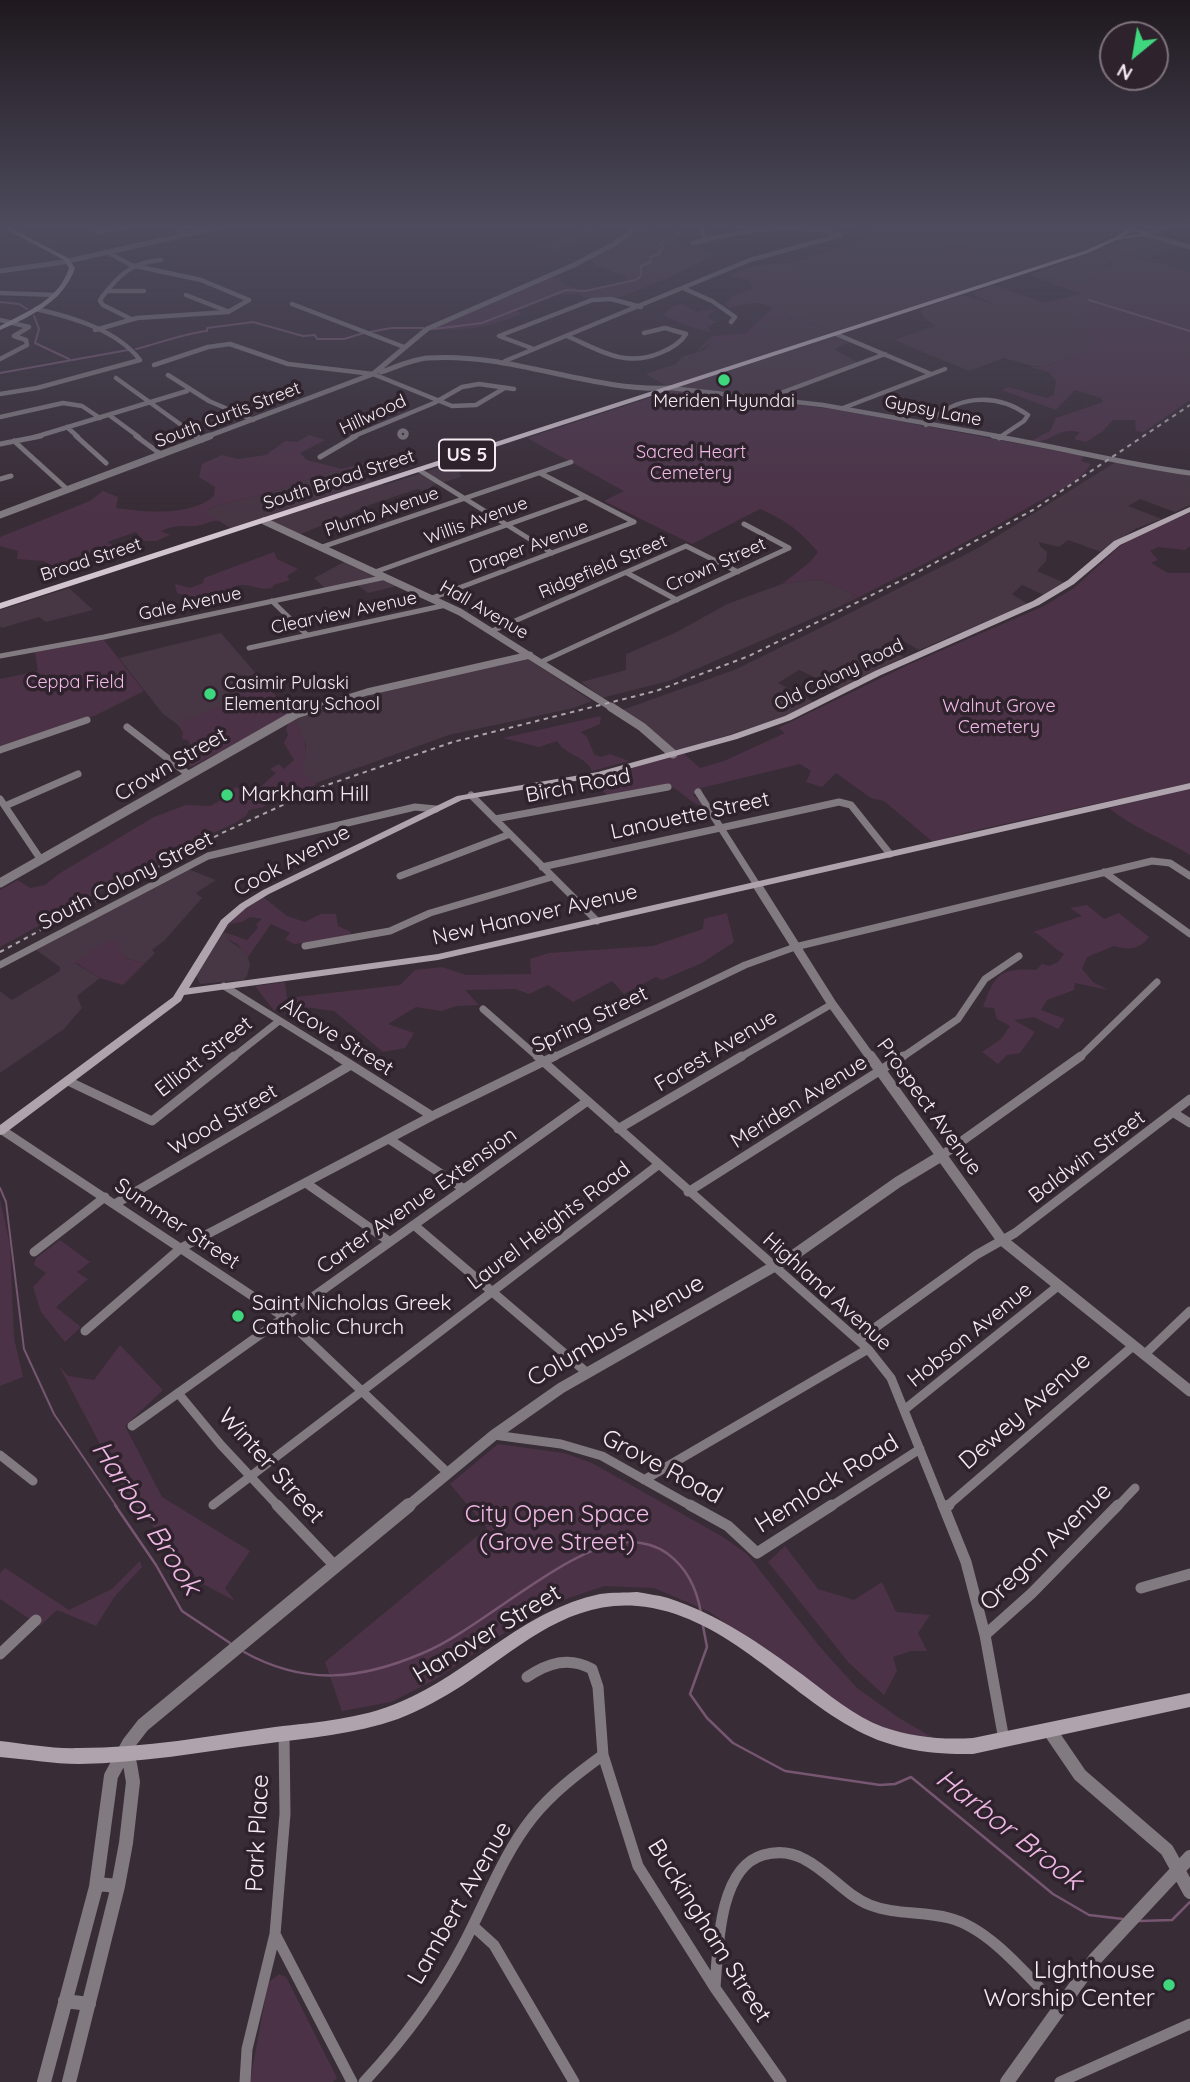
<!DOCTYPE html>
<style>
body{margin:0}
#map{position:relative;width:1190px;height:2082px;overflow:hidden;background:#382c36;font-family:Quicksand,sans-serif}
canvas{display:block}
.north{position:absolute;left:1099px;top:21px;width:70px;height:70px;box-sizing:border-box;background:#2e222c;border:2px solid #7e737c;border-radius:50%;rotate:210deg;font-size:19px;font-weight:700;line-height:28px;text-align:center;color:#f5ecf3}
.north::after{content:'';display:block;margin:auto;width:24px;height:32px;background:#3fd77d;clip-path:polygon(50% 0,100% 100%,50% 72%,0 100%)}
</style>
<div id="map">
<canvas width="1190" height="2082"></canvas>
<div class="north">N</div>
</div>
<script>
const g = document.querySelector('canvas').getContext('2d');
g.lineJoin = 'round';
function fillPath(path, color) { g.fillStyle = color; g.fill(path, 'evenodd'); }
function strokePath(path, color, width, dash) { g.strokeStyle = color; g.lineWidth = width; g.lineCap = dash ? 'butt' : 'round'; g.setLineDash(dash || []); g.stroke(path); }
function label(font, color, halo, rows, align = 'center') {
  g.font = font + ' Quicksand,sans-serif'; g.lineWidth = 7; g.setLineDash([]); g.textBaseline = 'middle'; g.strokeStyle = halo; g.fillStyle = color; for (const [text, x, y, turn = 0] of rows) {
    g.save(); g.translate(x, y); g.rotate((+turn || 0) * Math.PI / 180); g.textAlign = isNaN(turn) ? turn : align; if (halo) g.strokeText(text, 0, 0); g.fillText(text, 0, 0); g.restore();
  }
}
const built = new Path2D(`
 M955 225H1133L1079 253 831 334 849 343 834 349 862 365 773 398 666 386 646 374 676 364 682 357 704 350 712 342 752 336 772 317 802 321 825 330 784 312V302L800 296 786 291 792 266 900 235 941 246 971 249 932 235Z
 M1146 236 1180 245 1149 259 1106 247Z
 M1087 254 1113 262 1086 273 1096 280 1079 286 1051 280 1034 273Z
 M994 285 1056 307 1075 304 1095 311 1076 319 1091 329 1084 332 1091 336 1096 345 1093 350 1046 366H1032L1004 358 969 371 894 340 936 326 925 319 920 310 923 308 962 295 996 305 971 293Z
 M1116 462 1190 474V505L1175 512 1140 499 1128 506 1162 519 1135 529 1101 552 1068 540 1059 547 1039 542 1040 546 1047 552 1046 561 1037 571 1065 583 1046 596 1022 585 1012 594 1028 604 919 650 898 638 884 644 904 657 840 689 799 670 778 683 814 702 780 719 674 752 651 729 622 710 734 670 830 623 978 548Z
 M451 464 459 470 461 477 431 486 433 488 423 491 417 489 370 505 299 535 254 521 232 529 205 512 212 507 262 495 332 471 347 472 384 485Z
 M346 561 397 586 368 593 357 585 328 591 314 578Z
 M819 579 855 595 841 606 669 681 602 698 581 682 626 670V654L675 633 727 604 782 584Z
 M69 588 93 610 46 622 39 617 2 628 0 626V610Z
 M221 633 291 714 218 754 163 714 119 658Z
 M528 659 592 701 574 708 449 735 316 783 304 776 302 770 306 746 295 719 388 690Z
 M188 869 216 880 196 893 202 898 164 941 152 950 155 953 145 963 125 958 75 963 100 978 77 996 82 1008 64 1029 0 1073V991L12 1000 60 971V967L36 950Z
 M219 931 230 934 227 939 247 953 250 965 247 976 243 980 200 984 196 976Z`);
const green = new Path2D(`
 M596 225H605L577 237 558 252 537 245Z
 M833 225 889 227 955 225 933 235 972 249 962 253 906 236H897L792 266 786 291 801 296 784 302V312L827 329 802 321 772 317 752 336 713 342 696 352 712 336 746 333 772 309C761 299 743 304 729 308L725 304 733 296 752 289 749 280 730 276 753 266 797 262 873 236 870 232Z
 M640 227 668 235 715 254 674 275 621 297 585 298 578 294 559 295 517 311 522 314C494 325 465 333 435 328L551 278 560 277 562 283C581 295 603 286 624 283L626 277 596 265 590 258Z
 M1105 248 1190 272V400L1144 432 1136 431 1135 420H1113L1103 431 1086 442 1074 439 1080 432C1055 427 1050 445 1031 441L1050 431 1056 418 1103 402 1101 398 1075 390 1056 410 1002 390 1008 387 1047 398 1054 395 1056 381 1049 372 1030 367 1047 366 1092 350 1096 345 1091 336 1082 332 1090 329 1075 318 1094 311 1075 304 1056 308 1043 303 1082 294 1030 275 1034 273C1056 282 1072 289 1095 280L1085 273 1113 264 1112 261 1087 254Z
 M683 304 696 312 712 309 715 311 708 315V318L717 322 708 326 710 332C702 332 672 320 663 315L673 306Z
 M674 390 839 410 1084 456 1081 461 1091 464C1080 482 1052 494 1034 504 971 541 906 573 841 606L855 595 819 579 782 584 810 562 818 552C799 530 787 521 760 509L692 544 604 501 624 491 527 438Z
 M309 435 325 440 300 453 307 460 342 469 368 461 377 467 361 476 347 472 332 471 262 495 212 507 206 512 221 521C210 519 204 526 193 526 181 526 174 525 161 531L170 535 156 541H143L136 532 107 542 124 551C113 554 109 557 97 551L56 568 43 561 17 559 18 551 0 546V537L90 501 103 491 118 497 116 508C146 512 190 517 214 496L215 487 199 477 202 464 222 455 238 459 266 455 285 441 297 442Z
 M1190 513V546L1185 550 1158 547 1150 551 1158 560 1151 563 1168 573H1190V783L968 832 933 842 884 801 871 798 836 773 822 787 806 782 811 771 800 764 701 788 703 791 693 795 700 801 705 812 701 806C687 801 679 787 665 785L609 797 590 779 683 753 700 768 724 761 785 733 778 728 908 665 1044 606 1074 588 1120 546 1141 534Z
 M274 552 277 559 298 569 287 576 290 580 274 585 272 588C261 591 252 584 240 585 233 586 231 589 225 592 208 602 195 598 177 593L175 584 190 588 203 583 204 578Z
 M104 640 144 691 94 716 0 747V679L38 671 35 652Z
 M262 680 291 714 191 767 170 753 184 752 191 746 188 740 182 739 183 732 177 724 236 699Z
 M601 716 600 724 581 732 587 737 594 754 601 757 610 754 629 761 592 771C585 755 566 756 557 741L539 747 503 738Z
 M295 719C298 728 304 736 305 745 309 766 293 768 316 783L315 786 268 802 264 807 249 810 246 816 235 823 187 845 137 874 89 897 80 898 51 919 0 947V890L18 880 30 888 45 885 60 873 154 817 186 805 210 806 231 795 227 791 237 787 246 794 259 788 276 773 270 769 279 764 284 769 294 760 284 743 288 735 286 729 289 722Z
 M1190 789V855C1163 838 1133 828 1109 808Z
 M263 897 287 916 305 922 321 914H336L338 926 351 932 348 939 294 944 285 939 290 933 271 924 248 957 237 944 227 939 230 934 247 940 258 928 256 924 262 919 250 917 242 922 230 924 224 932H221L245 908Z
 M1087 905 1104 919 1119 913 1149 937C1140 950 1127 950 1114 946L1087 957 1082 969 1093 982 1108 990 1075 983 1074 990 1047 1000 1041 1010 1065 1019 1058 1029 1034 1017 1014 1020 1035 1032 1020 1053 1007 1055 998 1064 982 1052 1001 1039 1010 1026 997 1019 994 1008 983 1007C995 973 1001 968 1036 970L1042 964 1049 966 1058 962 1064 954C1051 947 1045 937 1033 932L1082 916 1070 908Z
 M727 913 734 942 702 963 662 980 656 977 624 994 612 981 573 1002 548 985 529 994 515 989 465 990 479 1005 457 1006 441 1011 416 1007 388 1024 414 1033 405 1048 383 1052 334 1011 282 1004 274 1011 255 986 285 982 287 998 400 985 415 970 442 967 466 975 531 974 530 959 549 953 653 946 703 929 704 919Z
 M106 941H116L125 958 145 963 123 985 100 978 75 962Z
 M0 1199 10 1245 14 1338 23 1377 0 1386Z
 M60 1240 90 1262 77 1272 88 1279 56 1307 81 1327 65 1342 41 1312 33 1287 46 1273 34 1265 36 1258Z
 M120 1345 163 1390 125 1426 162 1497 250 1551 225 1588 235 1601 201 1583 126 1494 59 1366 68 1376 94 1380Z
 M498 1444 564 1453 592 1463 723 1537 747 1554 820 1647 857 1688 899 1718 932 1737 933 1744 897 1736 858 1719 710 1612 654 1588 604 1586 543 1607 436 1679 391 1702 342 1711 325 1662 487 1528 450 1484Z
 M785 1546 818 1589 854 1600 882 1582 896 1612 930 1615 918 1633 927 1651H911L893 1657 897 1671 884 1695 849 1663 768 1562Z
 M140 1561 142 1567 115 1596 96 1626 57 1610 40 1626 0 1599V1573L5 1568 69 1610 112 1589Z
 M279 1974 286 1977 337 2078 333 2082H250L268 1983Z`);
const streamFar1 = new Path2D(`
 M1089 300 1190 331
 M0 302 19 304 27 309
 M34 316 39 329 35 343 69 359
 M434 329 482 323 566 290 585 291 636 280 641 276V266L651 262 650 257 660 254 659 251 664 247 660 243 675 236 683 225
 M370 332 391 328H423
 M136 349C160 343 182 334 207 331V328L253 322 303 336 315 335 317 339H344L364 333
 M0 373 128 350
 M0 1188 6 1202 24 1349 54 1414 117 1507`);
const stream = new Path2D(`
 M115 1505 156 1565 182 1611 230 1643
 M703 1626 707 1647 690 1694 707 1718 733 1743 785 1771 880 1785 895 1784 911 1777 1053 1894 1089 1915 1123 1919
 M244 1652C305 1686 360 1680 423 1653 482 1629 570 1543 628 1542 644 1542 656 1545 668 1554 688 1569 697 1589 701 1613
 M1139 1921 1172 1920 1190 1902`);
const minorFar4 = new Path2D(`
 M81 225 100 232 137 225
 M172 225 188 234
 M702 225 703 235 707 239
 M1144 234 1190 247
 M693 243C742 230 788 223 838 234
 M685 289 712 301 735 317 731 322
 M107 291H144
 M0 293 56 295
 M186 295 227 311
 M292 304 404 347
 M131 319 103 305 100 301 102 297C119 275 132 262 161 260
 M0 320 29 327 14 336 26 340 27 345 0 359
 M95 330 137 318 228 312 249 300 201 280 131 265 107 252
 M836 334 931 374
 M567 336C599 350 625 368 660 353 670 349 680 344 686 334L665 328 644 333
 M534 349 499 336 592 300 611 299 641 307
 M505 361 750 260 841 235
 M154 365 208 347 230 344 288 364 373 374 452 406 476 405 503 389
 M168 375 209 401 253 420
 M116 378 198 437
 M670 388 823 405 1003 437
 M0 394 37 388 140 360C117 330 72 317 36 309
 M770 397 885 354
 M843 408 945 369
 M109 415 139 437
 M0 417 63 403 82 406 100 418
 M926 425C955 396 994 391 1028 415L1024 421 1000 437
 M67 427 78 437
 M399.5 434a3.5 3.5 0 1 1 7 0a3.5 3.5 0 1 1-7 0Z
 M35 437 187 391
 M352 437 434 403 462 387 479 384 514 389`);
const minorFar3 = new Path2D(`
 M76 436 106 463
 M136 436 162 455
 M196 436 202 440
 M993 436C1059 447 1124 464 1190 473
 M999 438 1003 436
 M14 441 68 490
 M0 444 41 436
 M320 457 356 436
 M419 470 552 553
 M540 473 634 522
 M0 479 11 476
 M322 547 571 462
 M375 572 585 497
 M627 573 677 600
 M432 598 634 522
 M272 601 307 635
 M492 631 686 546 738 572
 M249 648 446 605
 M0 656 104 637 386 577
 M541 662 789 548 744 524`);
const minorFar2 = new Path2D(`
 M127 727 188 774
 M0 750 87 720
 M698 792 757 885
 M471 795 597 921
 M0 799 41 860
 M5 806 78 774
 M495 819 668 787
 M542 867 839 802 851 805 890 854
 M1104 872 1190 934
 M400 876 510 834
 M305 946 390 931 430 913 552 877
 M0 965 208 856 415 807 436 809
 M224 986 340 1058
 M483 1009 539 1058
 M232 1058 279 1021
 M552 1058 745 965 795 947 1152 861 1170 863 1190 876
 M739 1058 832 1004
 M901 1058 958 1019 985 979 1019 956
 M1079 1058 1157 982`);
const minorFar1 = new Path2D(`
 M337 1056 432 1116
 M537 1056 868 1349 891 1378 943 1507
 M68 1081 152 1121 234 1056
 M1174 1113 1190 1123
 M618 1129 742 1056
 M2 1130 284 1317 448 1473
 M389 1139 464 1189
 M941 1156 1081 1056
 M306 1183 390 1242
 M688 1192 903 1056
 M115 1204 349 1066
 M414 1225 585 1371
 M34 1252 105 1197
 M85 1331 181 1248 432 1116 555 1056
 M858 1340 976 1255 1015 1233 1190 1099
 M1144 1355 1190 1311
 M178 1393 221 1445 279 1507
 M904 1410 1058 1286
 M132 1426 586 1102
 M494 1435 561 1444 602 1456 693 1507
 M0 1455 33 1481
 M644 1480 868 1349
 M213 1505 658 1165
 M830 1507 920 1449
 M946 1507 1133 1346
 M1117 1507 1135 1488`);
const minor = new Path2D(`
 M277 1505 335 1566
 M690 1505 728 1526 757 1553 832 1505
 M943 1505 966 1562 985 1635 1004 1740
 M945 1508 949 1505
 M1141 1588 1190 1574
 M985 1635 1032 1593 1118 1505
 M0 1654 36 1620
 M527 1677C548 1663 569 1656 592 1669L598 1687 603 1755 638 1866 715 1988 781 2082
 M473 1926 494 1945 574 2082
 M275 1934 352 2082
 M715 1988C718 1950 718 1868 763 1855 777 1851 791 1852 804 1859 828 1871 845 1895 870 1905 895 1915 922 1911 949 1918 990 1928 1029 1978 1059 2008
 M245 2082 247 2049 275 1934 285 1814 284 1734
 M364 2082C403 2040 437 1995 463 1945 486 1902 502 1856 532 1818 552 1793 577 1774 603 1755
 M1060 2082 1190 2024`);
const tertiaryFar4 = new Path2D(`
 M0 271 64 262 228 225
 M381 372C396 367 413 359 428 358 511 352 590 392 670 388
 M206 437 373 374 427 329 574 265 614 244 640 225`);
const tertiaryFar3 = new Path2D(`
 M0 515 210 436
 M264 521 460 612 614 709
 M312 709 367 692 530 655`);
const tertiaryFar2 = new Path2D(`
 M611 707 642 727 673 754
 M0 883 296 714 318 707
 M757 885 832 1004 871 1058`);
const tertiaryFar1 = new Path2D(`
 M870 1056 1002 1240 1190 1391
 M407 1507 494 1435 561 1388 794 1255 898 1182 941 1156`);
const tertiary = new Path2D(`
 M1050 1731 1080 1775 1167 1850 1190 1892
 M97 1884 118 1886
 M65 2001 89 2004
 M44 2082 96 1887 111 1776 129 1743 143 1725 409 1505
 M69 2082 118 1886 126 1843 133 1782 130 1764 124 1754
 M1007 2082 1095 1959 1190 1857`);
const secondary = new Path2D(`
 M0 225H5L68 258 75 268C64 301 30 317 0 330V326C28 311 59 300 69 268L64 260 0 226Z
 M1169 225H1177L1144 236 1117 240 1114 238 1143 233Z
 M1190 507V512L1120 545 1074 584 1039 605 881 675 791 720 737 739 599 777 462 800 269 894 246 908 228 924 189 988 438 954 1190 783V789L438 960 184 995 181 1001 4 1134 0 1135V1125L173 997 221 920 240 904 263 890 457 796 598 772 731 735 785 716 875 671 1033 601 1068 580 1114 541Z
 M637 1592C647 1594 658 1595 668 1598 718 1614 761 1644 803 1675 828 1694 854 1716 883 1727 912 1737 942 1740 973 1738L1190 1693V1707L973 1754C931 1755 888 1749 851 1727 782 1688 721 1613 637 1606 568 1600 517 1649 463 1685 443 1698 421 1710 398 1719 355 1734 308 1738 263 1744 202 1752 141 1763 79 1764 53 1764 26 1759 0 1757V1741C26 1744 53 1749 79 1748 145 1748 210 1736 275 1727 317 1722 361 1719 400 1702 470 1673 523 1610 600 1594 612 1592 625 1593 637 1592Z`);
const primary = new Path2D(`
 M1133 225H1140L1136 228 1150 233 1147 235 1132 231 1119 239 1088 253 0 609V603L1084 251 1115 237Z`);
const rail = new Path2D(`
 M0 952 222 833 324 786 453 742 656 691 749 656 912 575 1033 510 1190 405`);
const markers = [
 [724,380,7,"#3fd77d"],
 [210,694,7,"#3fd77d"],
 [227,795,7,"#3fd77d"],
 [238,1316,7,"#3fd77d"],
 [1169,1985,7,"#3fd77d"]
];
const farPoinames = [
 ["Meriden Hyundai",724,402],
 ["Casimir Pulaski",224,684,"left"],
 ["Elementary School",224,705,"left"]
];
const farStreetnames = [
 ["Gypsy Lane",933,411,11],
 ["South Curtis Street",228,415,-21],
 ["Hillwood",373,415,-25],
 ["South Broad Street",339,480,-18],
 ["Plumb Avenue",382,512,-19],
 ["Willis Avenue",476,521,-20],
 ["Draper Avenue",529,547,-20],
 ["Broad Street",91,560,-18],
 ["Crown Street",716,565,-24],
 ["Ridgefield Street",603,567,-23],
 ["Gale Avenue",190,604,-12],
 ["Hall Avenue",484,610,30],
 ["Clearview Avenue",344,613,-12],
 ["Old Colony Road",839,675,-26]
];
const farParknames = [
 ["Sacred Heart",691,453],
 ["Cemetery",691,474],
 ["Ceppa Field",75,683],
 ["Walnut Grove",999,707],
 ["Cemetery",999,728]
];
const shields = [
 [467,455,56]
];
const shieldNames = [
 ["US 5",467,455]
];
const streetNames = [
 ["Crown Street",171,765,-30],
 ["Birch Road",578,786,-11],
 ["Lanouette Street",690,816,-12],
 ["Cook Avenue",292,861,-28],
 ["South Colony Street",126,881,-27],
 ["New Hanover Avenue",535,915,-13],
 ["Spring Street",590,1020,-26],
 ["Alcove Street",337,1037,32],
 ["Forest Avenue",716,1051,-31],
 ["Elliott Street",204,1057,-38],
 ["Meriden Avenue",799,1102,-32],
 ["Prospect Avenue",929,1107,54],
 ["Wood Street",223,1120,-30],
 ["Baldwin Street",1087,1157,-37],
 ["Carter Avenue Extension",417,1201,-35],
 ["Summer Street",177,1224,34],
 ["Laurel Heights Road",549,1226,-37],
 ["Highland Avenue",827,1292,42],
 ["Hobson Avenue",970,1335,-39]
];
const poiNames = [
 ["Markham Hill",241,795],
 ["Saint Nicholas Greek",252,1304],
 ["Catholic Church",252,1328]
];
const nearStreetnames = [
 ["Columbus Avenue",616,1331,-30],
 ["Dewey Avenue",1025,1411,-41],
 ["Winter Street",271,1466,48],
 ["Grove Road",662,1467,28],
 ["Hemlock Road",827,1484,-32],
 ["Oregon Avenue",1046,1547,-44],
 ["Hanover Street",487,1634,-31],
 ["Park Place",258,1833,-87],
 ["Lambert Avenue",460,1903,-60],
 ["Buckingham Street",709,1931,58]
];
const nearParknames = [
 ["City Open Space",557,1515],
 ["(Grove Street)",557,1543]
];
const nearPoinames = [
 ["Lighthouse",1155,1971],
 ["Worship Center",1155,1999]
];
const nearWaternames = [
 ["Harbor Brook",146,1518,57],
 ["Harbor Brook",1009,1830,38]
];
fillPath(built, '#473644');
fillPath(green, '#4c3247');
strokePath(streamFar1, '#765670', 2);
strokePath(stream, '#765670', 2.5);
strokePath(minorFar4, '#817a80', 4.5);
strokePath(minorFar3, '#817a80', 5);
strokePath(minorFar2, '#817a80', 7);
strokePath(minorFar1, '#817a80', 9);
strokePath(minor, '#817a80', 11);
strokePath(tertiaryFar4, '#817a80', 5);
strokePath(tertiaryFar3, '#817a80', 7);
strokePath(tertiaryFar2, '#817a80', 9);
strokePath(tertiaryFar1, '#817a80', 11);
strokePath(tertiary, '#817a80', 14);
fillPath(secondary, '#afa4ad');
fillPath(primary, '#d3c5d0');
strokePath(rail, '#aea4ac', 2, [4.5, 4.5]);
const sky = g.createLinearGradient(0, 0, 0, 516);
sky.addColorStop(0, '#1f181e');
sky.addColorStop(0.44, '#4d4b5d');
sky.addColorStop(1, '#4d4b5d00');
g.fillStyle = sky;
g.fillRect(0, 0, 1190, 516);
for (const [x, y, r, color] of markers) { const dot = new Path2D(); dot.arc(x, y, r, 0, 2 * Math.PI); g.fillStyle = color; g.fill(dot); strokePath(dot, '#2e222c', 2.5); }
label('18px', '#f5ecf3', '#2e222c', farPoinames);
label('18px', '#f5ecf3', '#2e222c', farStreetnames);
label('18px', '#f0b9e6', '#2e222c', farParknames);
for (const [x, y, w] of shields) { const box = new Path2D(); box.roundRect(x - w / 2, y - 15.5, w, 31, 5); g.fillStyle = '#2e222c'; g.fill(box); strokePath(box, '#f5ecf3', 2); }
label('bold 19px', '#f5ecf3', null, shieldNames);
label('21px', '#f5ecf3', '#2e222c', streetNames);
label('21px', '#f5ecf3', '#2e222c', poiNames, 'left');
label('24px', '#f5ecf3', '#2e222c', nearStreetnames);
label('24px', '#f0b9e6', '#2e222c', nearParknames);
label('24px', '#f5ecf3', '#2e222c', nearPoinames, 'right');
label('italic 28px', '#edb6e3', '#2e222c', nearWaternames);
</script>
